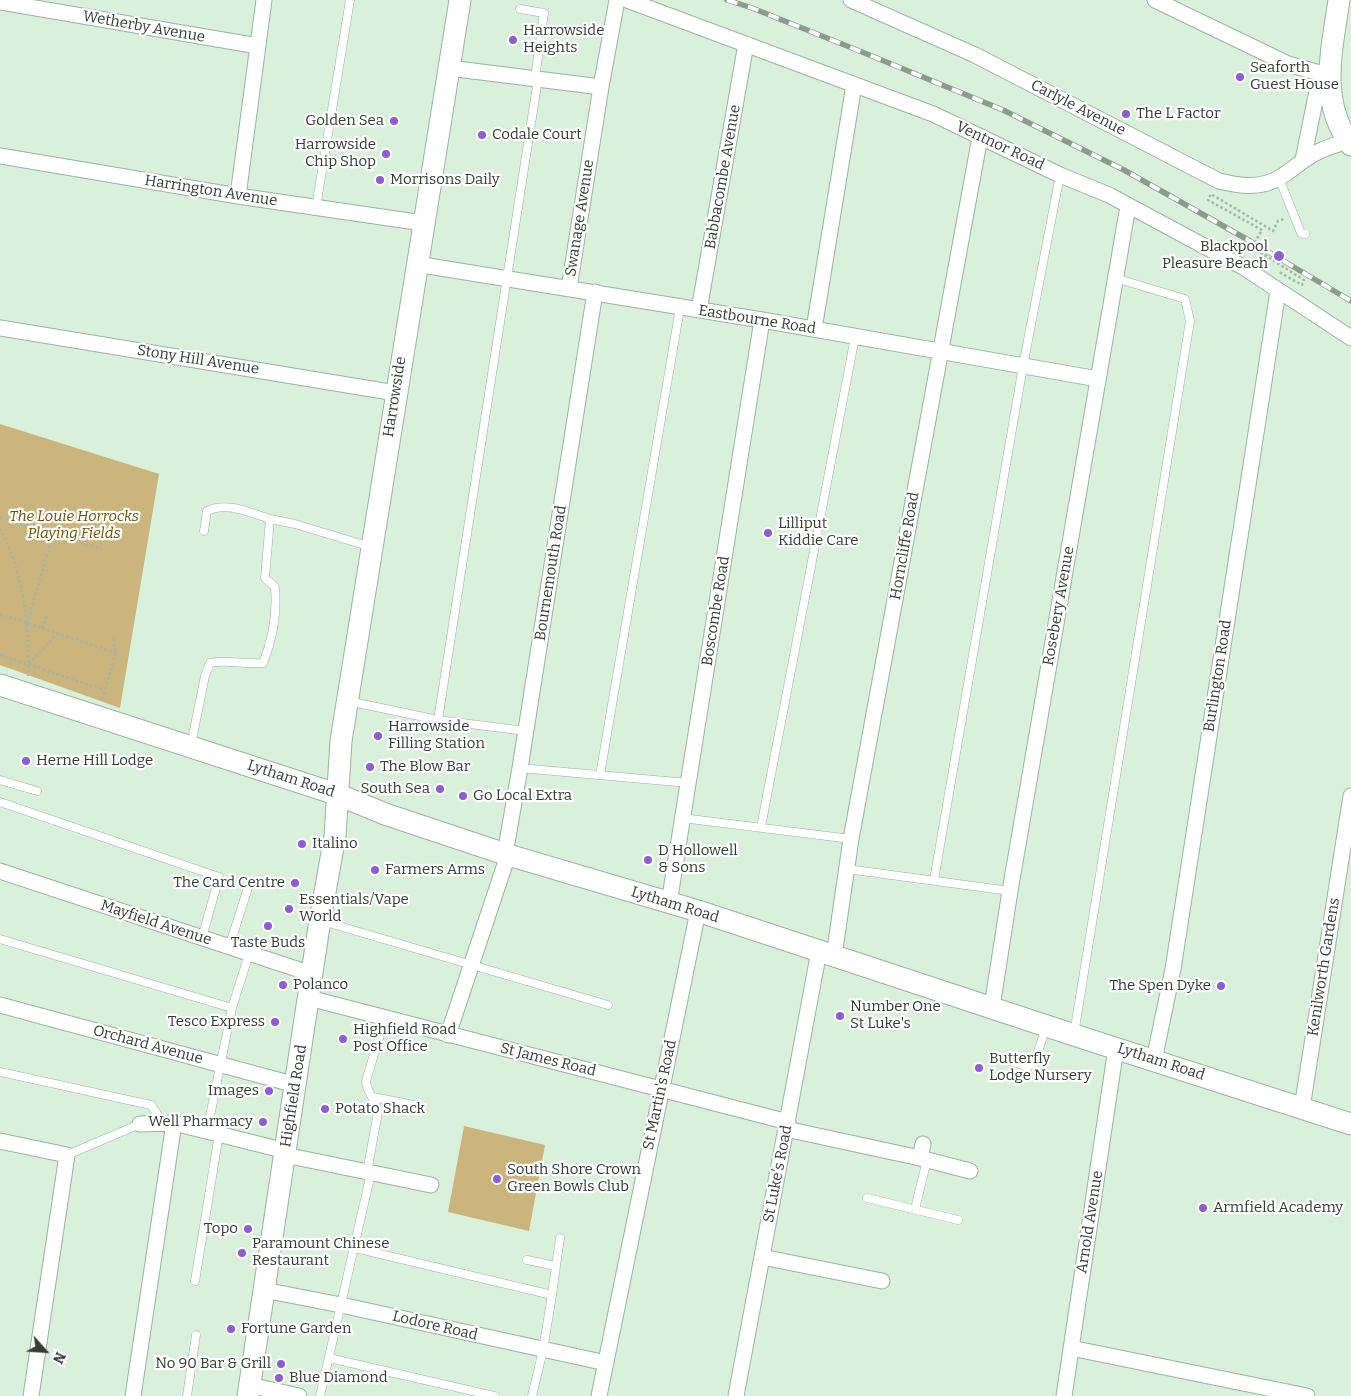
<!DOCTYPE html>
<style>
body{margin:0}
#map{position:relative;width:1351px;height:1396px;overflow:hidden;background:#d9f0db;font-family:Bitter,serif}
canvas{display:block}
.north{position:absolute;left:20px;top:1326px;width:50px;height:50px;-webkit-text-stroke:4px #fff;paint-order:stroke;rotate:116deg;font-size:14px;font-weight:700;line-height:20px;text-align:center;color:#343d35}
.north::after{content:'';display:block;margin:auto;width:18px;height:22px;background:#343d35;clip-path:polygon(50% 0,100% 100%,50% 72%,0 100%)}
</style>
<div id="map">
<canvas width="1351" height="1396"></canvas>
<div class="north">N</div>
</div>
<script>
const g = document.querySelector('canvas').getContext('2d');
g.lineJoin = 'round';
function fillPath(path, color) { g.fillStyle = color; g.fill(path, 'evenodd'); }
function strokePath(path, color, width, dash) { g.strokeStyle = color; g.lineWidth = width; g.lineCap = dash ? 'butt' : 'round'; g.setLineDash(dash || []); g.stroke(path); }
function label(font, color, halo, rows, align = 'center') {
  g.font = font + ' Bitter,serif'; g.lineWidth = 4.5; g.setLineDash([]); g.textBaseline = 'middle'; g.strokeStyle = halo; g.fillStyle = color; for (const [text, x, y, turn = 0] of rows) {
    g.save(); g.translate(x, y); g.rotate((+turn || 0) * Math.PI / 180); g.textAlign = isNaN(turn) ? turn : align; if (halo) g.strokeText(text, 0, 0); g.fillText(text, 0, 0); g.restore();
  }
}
const green = new Path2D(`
 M0 424 159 474 120 708 0 665Z
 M464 1126 545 1145 529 1231 448 1212Z`);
const path = new Path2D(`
 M1262 230 1208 200 1211 194 1273 231 1278 221 1284 219
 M1252 247 1304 280 1302 285 1279 272
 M0 518 102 549
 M0 529C23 570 30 629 28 676
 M0 614 116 653
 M27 624 53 534 60 518
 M42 628 46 616
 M0 655 104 690
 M29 664 57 634
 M102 699 116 653 113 636`);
const lane = new Path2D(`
 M520 9 544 13 535 78
 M1279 178 1301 233 1305 234
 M316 207 350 0
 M270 519 295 524 371 547
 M348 701 438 720 526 731
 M438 720 538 79
 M191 745 205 676 210 663C228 659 245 665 263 663 273 639 277 612 275 587L265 578 270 519C250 513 227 501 207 511L204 531
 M520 768 688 783
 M600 775 680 308
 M0 780 37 791
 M0 802 219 877 202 938
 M682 818 851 839
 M761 827 855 337
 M847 869 1010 891
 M934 880 1023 366 1060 175
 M322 921 608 1005
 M0 939 232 1008
 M229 947 248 888
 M1074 1034 1190 321 1185 299 1115 278
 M1010 1061 1028 1067 1034 1064 1046 1027
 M0 1072 151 1105 164 1124
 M373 1097 414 1105
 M207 1131 232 1008 249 954
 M67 1155 140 1124
 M367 1172 378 1112C376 1099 367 1094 366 1081L385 1018
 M867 1198 958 1220
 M915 1209 927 1160
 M355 1248 552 1295 543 1350 532 1396
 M527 1260 556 1266 552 1295
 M556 1266 560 1238
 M195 1281 219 1134
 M329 1358 494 1396
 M187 1396 196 1335
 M320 1396 371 1173`);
const street = new Path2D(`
 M627 0 933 114 1060 175 1109 195 1243 267 1351 338
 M851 0 975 55 1219 181C1239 186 1260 189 1279 178 1294 169 1306 156 1322 150 1330 146 1339 144 1348 141
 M1155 0 1288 64 1316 72 1329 73
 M0 2 258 46
 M449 68 601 87
 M0 156 238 196 423 223
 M1303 160 1316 96 1323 73
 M238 196 264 0
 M416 264 762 320 1098 379
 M569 288 601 87 617 0
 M699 310 746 44
 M0 328 396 393
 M814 329 854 85
 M505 854 520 768 595 292
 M0 871 312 974
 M669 903 762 320
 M834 956 851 839 980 137
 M309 998 788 1122
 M0 1005 296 1085
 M992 1007 1010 891 1128 206
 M448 1035 508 855
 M1154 1060 1173 969 1278 291
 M1302 1108 1351 796
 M140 1124 174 1123 286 1151
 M786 1129 920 1158 923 1144
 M0 1141 67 1155 31 1396
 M285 1155 431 1185
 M920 1158 970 1171
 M762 1257 882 1281
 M264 1290 341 1305 606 1363
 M1071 1348 1307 1396
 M249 1385 299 1396
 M133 1396 174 1123
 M599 1396 698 911
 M736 1396 819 951
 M1064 1396 1116 1048`);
const secondary = new Path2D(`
 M1339 0C1332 50 1318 101 1351 145
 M0 685 339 795 385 814 505 854 698 911 1074 1035 1351 1124
 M248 1396 320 920 335 836 341 741 460 0`);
const rail = new Path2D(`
 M727 0 752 8 867 54 1003 110 1124 170 1250 241 1351 301`);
const pathBridge = new Path2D(`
 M1252 247 1262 230`);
const markers = [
 [513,40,5,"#8e5cd5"],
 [1240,77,5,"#8e5cd5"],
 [1126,114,5,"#8e5cd5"],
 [394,121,5,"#8e5cd5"],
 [482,135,5,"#8e5cd5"],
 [386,154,5,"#8e5cd5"],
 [380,180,5,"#8e5cd5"],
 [1279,256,6,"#8e5cd5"],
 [768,533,5,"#8e5cd5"],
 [378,736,5,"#8e5cd5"],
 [26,761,5,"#8e5cd5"],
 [370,767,5,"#8e5cd5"],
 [440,789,5,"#8e5cd5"],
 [463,796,5,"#8e5cd5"],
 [302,844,5,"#8e5cd5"],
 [648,860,5,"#8e5cd5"],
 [375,870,5,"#8e5cd5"],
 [295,883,5,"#8e5cd5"],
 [289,909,5,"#8e5cd5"],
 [268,926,5,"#8e5cd5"],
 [283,985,5,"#8e5cd5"],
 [1221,986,5,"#8e5cd5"],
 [840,1016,5,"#8e5cd5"],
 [275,1022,5,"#8e5cd5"],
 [343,1039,5,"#8e5cd5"],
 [979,1068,5,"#8e5cd5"],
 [269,1091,5,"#8e5cd5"],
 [325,1109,5,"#8e5cd5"],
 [263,1122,5,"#8e5cd5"],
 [497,1179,5,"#8e5cd5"],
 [1203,1208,5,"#8e5cd5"],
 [248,1229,5,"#8e5cd5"],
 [242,1253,5,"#8e5cd5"],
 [231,1329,5,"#8e5cd5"],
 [281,1364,5,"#8e5cd5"],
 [279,1378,5,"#8e5cd5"]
];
const streetNames = [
 ["Wetherby Avenue",144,27,10],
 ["Carlyle Avenue",1078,108,27],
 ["Ventnor Road",1000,146,25],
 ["Babbacombe Avenue",723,177,-80],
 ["Harrington Avenue",211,191,9],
 ["Swanage Avenue",580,218,-81],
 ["Eastbourne Road",757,320,9],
 ["Stony Hill Avenue",198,360,9],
 ["Harrowside",395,397,-81],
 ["Horncliffe Road",905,546,-80],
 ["Bournemouth Road",551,573,-81],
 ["Rosebery Avenue",1059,606,-80],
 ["Boscombe Road",716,611,-81],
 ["Burlington Road",1218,676,-81],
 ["Lytham Road",291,779,18],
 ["Lytham Road",675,905,17],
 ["Mayfield Avenue",156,923,18],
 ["Kenilworth Gardens",1324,967,-81],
 ["Orchard Avenue",148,1045,15],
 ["St James Road",548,1060,14],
 ["Lytham Road",1161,1062,18],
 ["St Martin's Road",660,1095,-78],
 ["Highfield Road",294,1096,-81],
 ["St Luke's Road",778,1174,-79],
 ["Arnold Avenue",1090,1222,-81],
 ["Lodore Road",435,1326,13]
];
const poiNames = [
 ["Harrowside",523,31],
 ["Heights",523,48],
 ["Seaforth",1250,68],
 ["Guest House",1250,85],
 ["The L Factor",1136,114],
 ["Golden Sea",384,121,"right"],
 ["Codale Court",492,135],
 ["Harrowside",376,145,"right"],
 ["Chip Shop",376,162,"right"],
 ["Morrisons Daily",390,180],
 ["Blackpool",1268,247,"right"],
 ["Pleasure Beach",1268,264,"right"],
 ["Lilliput",778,524],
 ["Kiddie Care",778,541],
 ["Harrowside",388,727],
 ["Filling Station",388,744],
 ["Herne Hill Lodge",36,761],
 ["The Blow Bar",380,767],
 ["South Sea",430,789,"right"],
 ["Go Local Extra",473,796],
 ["Italino",312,844],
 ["D Hollowell",658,851],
 ["& Sons",658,868],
 ["Farmers Arms",385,870],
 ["The Card Centre",285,883,"right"],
 ["Essentials/Vape",299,900],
 ["World",299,917],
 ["Taste Buds",268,943,"center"],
 ["Polanco",293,985],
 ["The Spen Dyke",1211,986,"right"],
 ["Number One",850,1007],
 ["St Luke's",850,1024],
 ["Tesco Express",265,1022,"right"],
 ["Highfield Road",353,1030],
 ["Post Office",353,1047],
 ["Butterfly",989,1059],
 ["Lodge Nursery",989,1076],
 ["Images",259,1091,"right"],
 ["Potato Shack",335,1109],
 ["Well Pharmacy",253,1122,"right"],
 ["South Shore Crown",507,1170],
 ["Green Bowls Club",507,1187],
 ["Armfield Academy",1213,1208],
 ["Topo",238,1229,"right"],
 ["Paramount Chinese",252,1244],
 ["Restaurant",252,1261],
 ["Fortune Garden",241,1329],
 ["No 90 Bar & Grill",271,1364,"right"],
 ["Blue Diamond",289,1378]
];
const parkNames = [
 ["The Louie Horrocks",74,517],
 ["Playing Fields",74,534]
];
fillPath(green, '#ccb57c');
strokePath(lane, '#9cb29f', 9);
strokePath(street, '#9cb29f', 17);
strokePath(secondary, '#9cb29f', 23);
strokePath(path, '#a4b7a6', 2.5, [2.5, 2.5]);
strokePath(lane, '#fff', 8);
strokePath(street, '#fff', 15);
strokePath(secondary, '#fff', 21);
strokePath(rail, '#8b9c8d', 5.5);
strokePath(rail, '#fff', 4, [11]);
strokePath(pathBridge, '#a4b7a6', 2.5, [2.5, 2.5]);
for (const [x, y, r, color] of markers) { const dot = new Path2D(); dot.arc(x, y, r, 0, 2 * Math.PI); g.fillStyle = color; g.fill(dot); strokePath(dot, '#fff', 2); }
label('15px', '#343d35', '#fff', streetNames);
label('15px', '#343d35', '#fff', poiNames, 'left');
label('italic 15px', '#6c5202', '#fff', parkNames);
</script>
